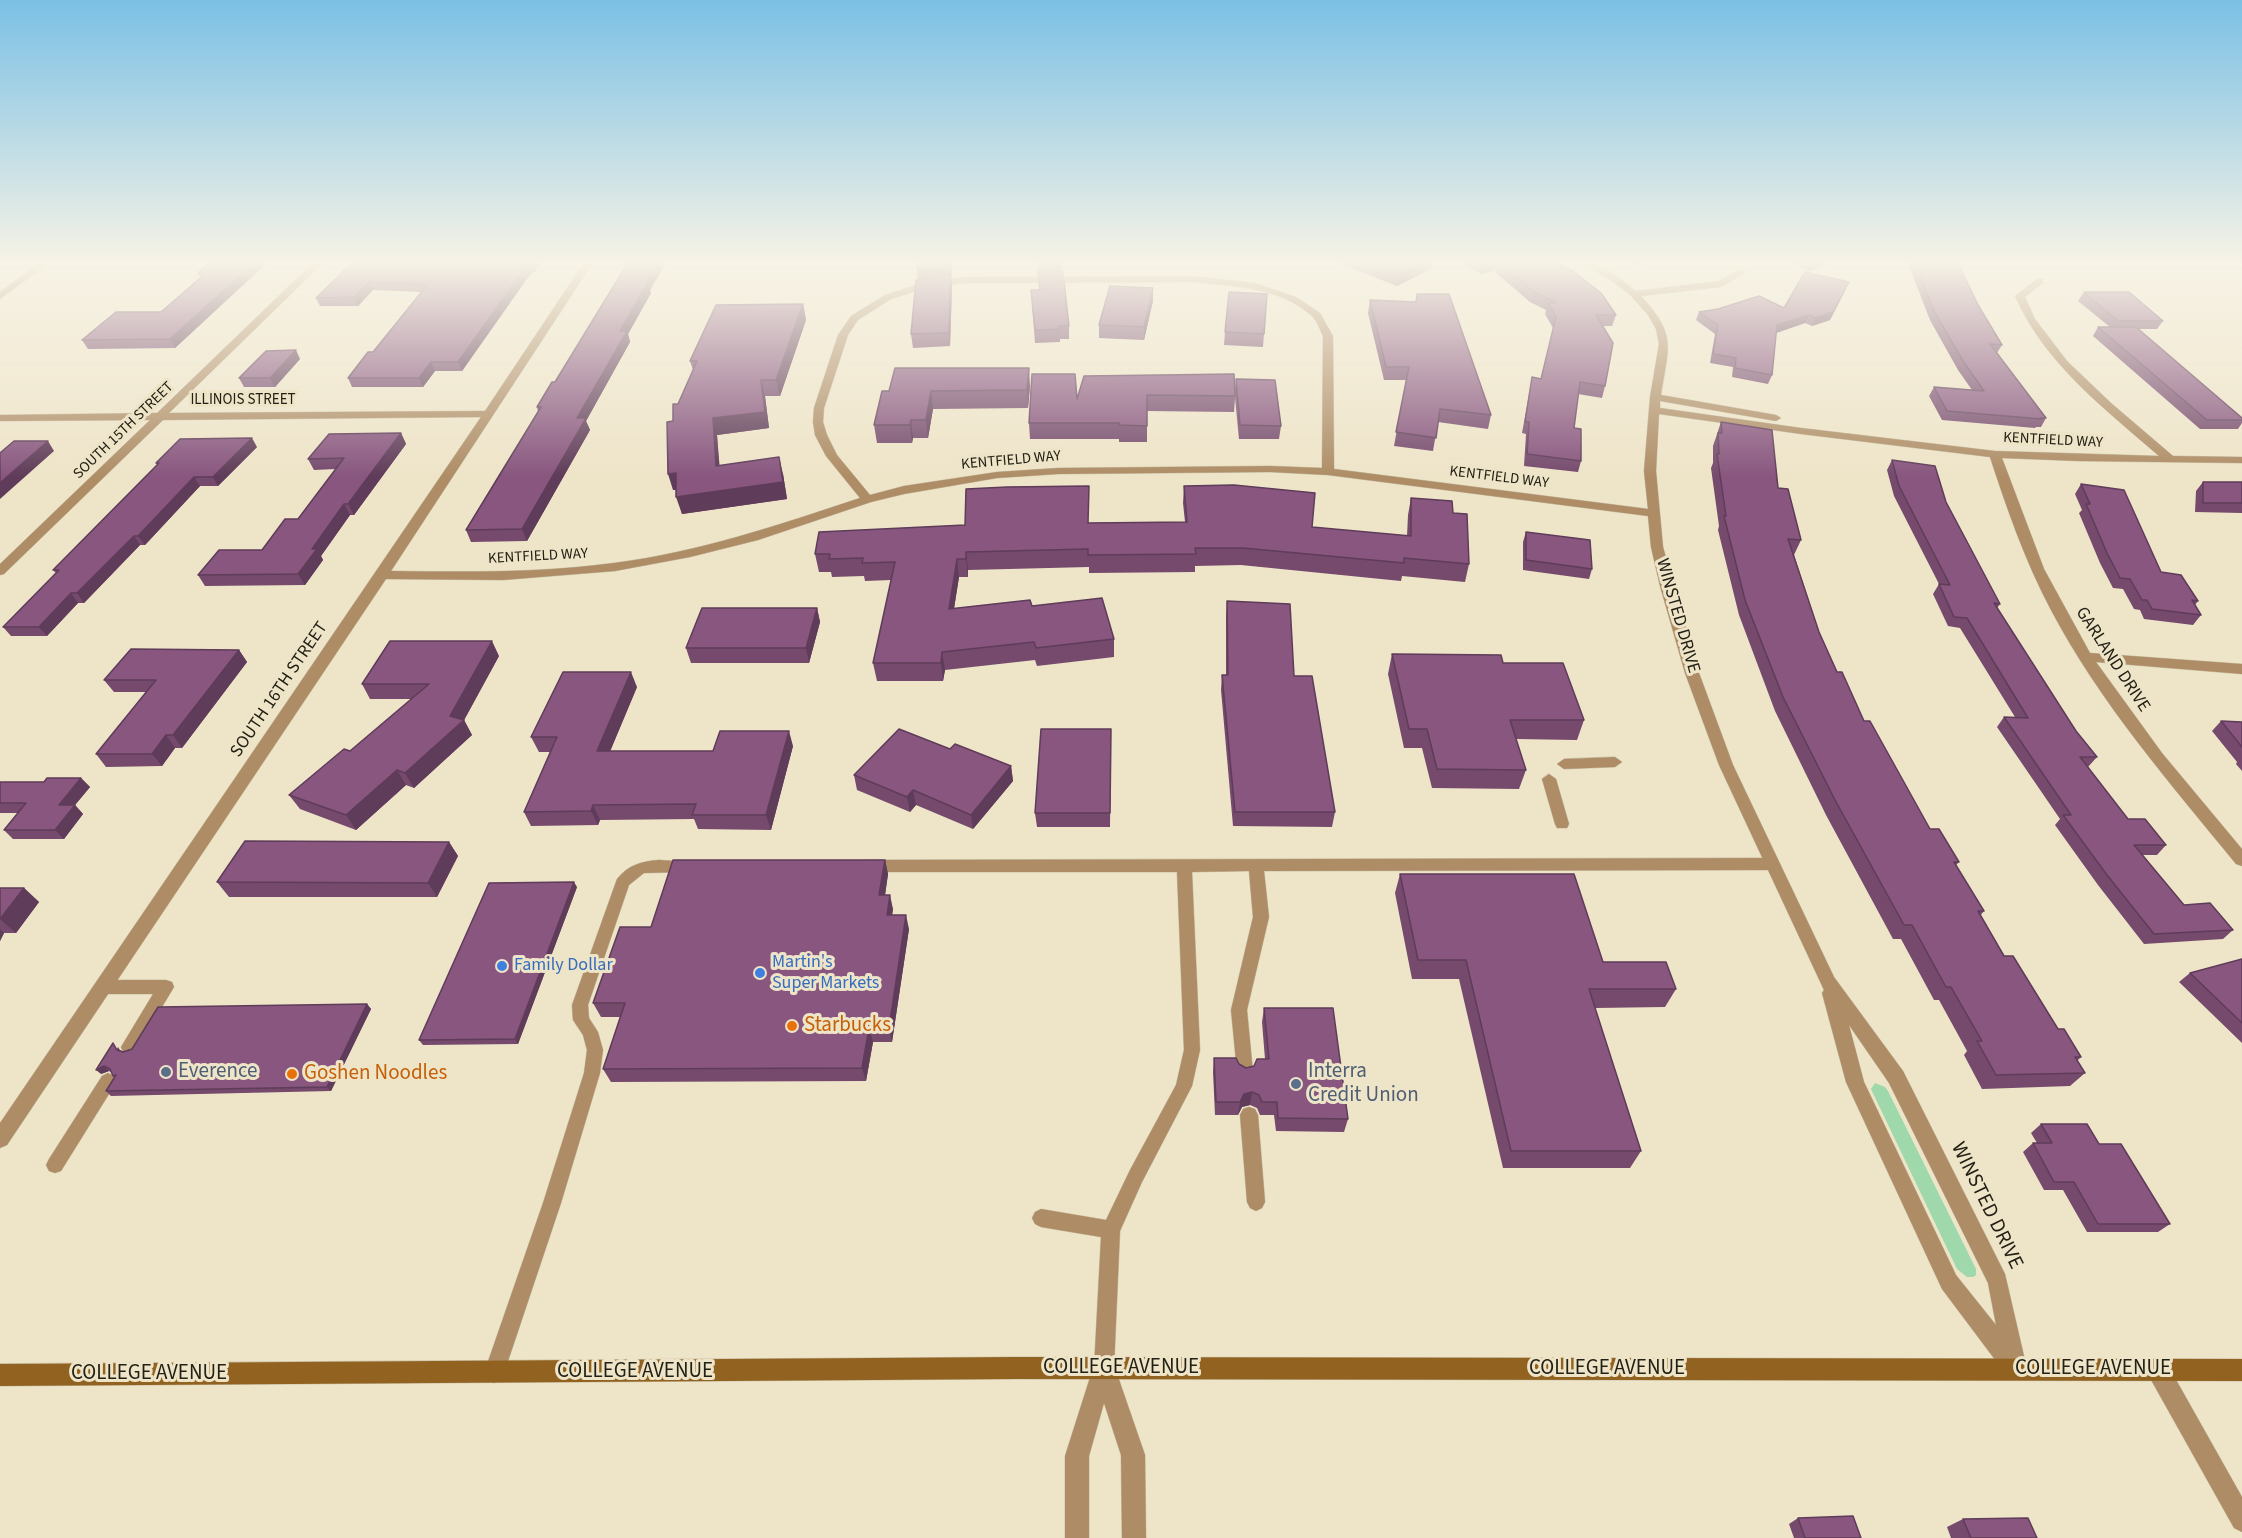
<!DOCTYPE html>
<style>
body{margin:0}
canvas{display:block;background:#eee4c8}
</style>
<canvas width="2242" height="1538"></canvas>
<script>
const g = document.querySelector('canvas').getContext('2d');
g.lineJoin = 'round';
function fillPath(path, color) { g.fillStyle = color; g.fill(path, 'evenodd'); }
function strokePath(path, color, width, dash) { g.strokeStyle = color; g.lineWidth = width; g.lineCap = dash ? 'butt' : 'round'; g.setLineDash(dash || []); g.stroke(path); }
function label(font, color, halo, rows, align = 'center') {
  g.font = font + ' "Source Sans 3",sans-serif'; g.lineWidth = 6; g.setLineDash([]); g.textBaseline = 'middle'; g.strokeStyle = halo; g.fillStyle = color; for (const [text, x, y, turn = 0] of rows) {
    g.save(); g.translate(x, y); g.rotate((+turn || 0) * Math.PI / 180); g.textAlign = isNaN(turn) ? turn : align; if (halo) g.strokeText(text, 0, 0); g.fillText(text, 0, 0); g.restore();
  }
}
const green = new Path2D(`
 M1875 1083 1885 1087 1888 1091 1976 1269V1275L1973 1277H1967L1957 1269 1871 1089Z`);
const lane = new Path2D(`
 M1615 757 1622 762 1615 767 1564 769 1557 764 1564 759Z
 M1549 774 1556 779 1569 824 1567 828H1557L1555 824 1542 779Z
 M1772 858 1777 860 1779 864 1777 868 1772 870 1264 871 1269 917 1247 1010 1253 1072 1251 1077 1245 1079 1239 1077 1237 1072 1231 1010 1253 917 1249 871 1192 872 1200 1050 1192 1086 1142 1182 1120 1231 1114 1368 1111 1375 1104 1378 1097 1375 1094 1368 1101 1237 1041 1227 1035 1224 1032 1218 1035 1212 1041 1209 1106 1220 1130 1170 1176 1085 1184 1050 1177 872H868L863 870 861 866 863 862 868 860Z
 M659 860 692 862 694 866 692 870 687 872 644 873 629 885 588 1005 589 1018 598 1032 603 1050 600 1073 561 1203 504 1373 501 1380 494 1383 487 1380 484 1373 543 1203 584 1073 587 1050 583 1035 573 1020 572 1005 617 879C628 865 642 861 659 860Z
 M103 980H166L172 982 174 987 135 1052 129 1054 123 1052 121 1047 153 994H103L97 992 95 987 97 982Z
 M108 1073 114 1076 116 1081 114 1086 61 1171 55 1173 49 1171 46 1165 49 1159 102 1076Z
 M1249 1107 1255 1109 1258 1115 1265 1202 1262 1208 1256 1211 1250 1208 1247 1202 1240 1115 1243 1109Z`);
const street = new Path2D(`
 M42 261H52L0 299V292Z
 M315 261H325L169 413 485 411 585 261H594L391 571C465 572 540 573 614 563 699 552 779 525 860 498L826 456 815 435 813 422 814 408 838 335 851 316 885 295 925 282 966 277 1192 276 1255 283 1296 297 1320 313 1333 336 1334 469 1648 509 1644 471 1650 397 1659 344 1656 329 1648 315 1631 296 1612 281 1577 261C1599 261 1619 278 1636 291L1719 281 1739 270 1747 272 1721 287 1641 296C1677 335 1669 346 1661 395L1776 415 1781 418 1776 421 1660 401V408L1801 428 1995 451 2159 456C2104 408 2045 364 2015 296L2037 279H2043V283L2025 297 2035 319 2067 361 2111 403 2173 456 2242 457V463L2078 461 2002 458 2044 569 2090 653 2242 664V674L2096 662 2162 753 2242 849V866L2236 864C2170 783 2100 703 2051 610 2025 561 2007 509 1990 457L1801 434 1659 414 1656 471 1663 547 1699 673 1733 765 1834 977 1903 1071 2005 1274 2027 1369 2024 1377 2016 1380 2008 1377 1942 1289 1846 1082 1822 993 1824 990 1719 765 1685 673 1660 586 1651 547 1648 516 1328 475 1270 472 1058 474 997 478 904 494 871 502 758 540 690 557 615 571 503 580 386 579 7 1145 0 1148V1123L481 417 163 420 4 574 0 575V564L150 420 0 421V415L157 413ZM1192 282C1232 286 1280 287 1312 316 1317 321 1320 330 1323 336L1322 468 1270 466 1058 468 997 472 904 486 870 495 837 455 827 435 823 422 824 408 848 335 858 320 891 299 926 288 966 283ZM1849 1025 1889 1083 1988 1283 1996 1325 1956 1275 1864 1082Z
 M1104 1357 1112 1360 1115 1368 1145 1455 1146 1538H1122L1121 1455 1104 1403 1089 1456V1538H1065V1456L1093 1368 1096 1360Z
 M2158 1359 2166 1362 2242 1497V1532L2234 1528 2150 1378 2147 1370 2150 1362Z`);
const secondary = new Path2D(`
 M1017 1357 2242 1359V1381L1017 1379 0 1386V1364Z`);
const wall = new Path2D(`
 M211 261H269L175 348 88 349 82 340 161 312 200 277 198 273Z
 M354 261H542L534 272 531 273 462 371H435L423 387H352L348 378 373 352 422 292 373 290 358 306H320L316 298Z
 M629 261H667L650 290 651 293 628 334 630 342 586 421 590 430 527 541 471 542 466 530 538 412 537 407 555 382Z
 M917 261H964V263H952V276L951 277 952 287 950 346 913 348 911 334 918 280Z
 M1037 261H1062V272L1069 326V339H1060V342L1035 343 1031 290H1039Z
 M1333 261H1433L1432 268 1397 286Z
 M1458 261H1554L1616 315 1612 326H1603L1605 386 1602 398 1578 394 1574 428 1581 461 1578 472 1524 466 1526 434 1522 433 1530 389 1532 377 1541 379 1553 328 1545 314 1546 310 1530 302 1495 272V270L1482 274Z
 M1627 261H1643L1641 267Z
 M1787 261H1833L1810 271Z
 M1907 261H1957L1978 305 2002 345 1997 353 2046 418 2041 427H2036L2035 428 1942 420 1929 396 1934 387 1972 390 1958 370 1930 320Z
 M1153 288V301L1144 340 1099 338V325Z
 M1845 291 1830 320 1812 326 1805 323 1776 333 1772 375 1768 384 1732 377 1733 367 1710 363 1715 334 1696 320 1699 312 1784 308Z
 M2084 292 2163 321 2157 329H2138L2242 418V423L2238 429H2200L2093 336 2098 327H2110L2078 301Z
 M1267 294 1263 347 1224 345 1225 332Z
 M1370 300 1491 415 1488 429 1438 422 1433 451 1394 446 1406 380H1384L1368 313Z
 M803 304 806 320 780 396H765L769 428 717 435 719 466 783 474 787 499 682 514 676 490H673V421L678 404 693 370 690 361Z
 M300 359 275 387H244L239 378Z
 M1236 379 1281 426 1279 439H1239L1235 398 1234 412 1147 411V442H1119V439H1030L1029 423 1077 399 1235 388Z
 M1030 386 1028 408 933 409 928 438H913L912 443H877L874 425 882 391Z
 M1721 422 1778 488 1801 540 1794 555 1819 632 1837 672 1864 721 1930 829 1959 862 1956 865 1984 911 1980 916 2004 956 2058 1029 2081 1057 2077 1061 2085 1073 2070 1086 1982 1089 1964 1055 1967 1051 1939 1000H1934L1901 939H1893L1826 815 1775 711 1739 615 1718 530 1719 526 1711 468 1713 463V446Z
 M401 433 406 444 354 515H350L321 556 323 560 305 585 205 586 198 575 262 550 298 519 336 469 314 470 308 459Z
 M257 447 218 486H200L145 545H140L84 603H78L47 636H11L3 627 56 573 53 570 157 465 156 463Z
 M1892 460 1946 502 2000 604 1997 608 2076 731 2097 757 2088 767 2128 819 2166 845 2157 855H2142L2184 905 2233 930 2223 939 2144 944 2098 885 2055 825 2060 819 1997 727 2004 717H2015L1960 628 1948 626 1933 594 1939 584 1894 496 1887 470Z
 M2203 482H2242V513L2195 512 2196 491Z
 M2081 484 2161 572 2198 601 2195 605 2201 615 2193 625 2144 619 2140 610 2134 609 2123 589 2113 588 2100 563 2079 513 2082 510 2075 494Z
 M1184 486 1312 527 1407 536 1408 515 1411 498 1453 513 1469 564 1465 582 1402 576 1401 581 1241 565 1195 566V572L1089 573V567L968 570V577H959L954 609 1032 606 1114 639V657L1037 666 1035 660 945 670 943 681H877L873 663 891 580 865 581 864 576 832 577 831 572H819L815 554 1089 523 1185 522 1183 503Z
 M1526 532 1592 569 1589 579 1523 570V542Z
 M1227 601 1294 676 1335 812 1332 827 1233 826 1221 690 1222 675H1226V616Z
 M817 608 820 622 809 663H691L686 648Z
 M239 650 247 662 182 748H175L162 766 106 767 96 754 146 692H114L104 680Z
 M1392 654 1503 663 1584 720 1577 740 1516 739 1526 770 1519 789 1432 788 1422 748H1404L1388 674Z
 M499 656 464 720 472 735 414 788 406 785 356 830 300 809 289 795 350 751 411 699H370L362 684Z
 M637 687 610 751H713L793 746 771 830 698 829 694 819 600 820 598 825 531 826 524 812 550 752H539L531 737Z
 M2221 721 2242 722V771L2236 764 2237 762 2212 731Z
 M1111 729 1110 827H1037L1035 813Z
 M950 749 1011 766 1013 781 973 829 916 805 910 812 857 790 854 775Z
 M81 778 90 787 75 805 83 814 64 839H13L4 830 18 813H0V782H44Z
 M449 842 458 856 437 897H229L217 882Z
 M885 860 888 874 885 895 893 909 892 915 909 929 892 1042H873L866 1081 611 1082 603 1069 620 1017H601L593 1003 651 927Z
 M1400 874 1603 962 1676 989 1665 1007 1595 1008 1641 1151 1630 1168H1503L1459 979H1412L1395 893Z
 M577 887 518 1044 423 1045 419 1040Z
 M0 888H24L39 902 16 933H4L0 941Z
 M2242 959V1043L2179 982 2190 973Z
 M367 1004 371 1009 331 1091 111 1096 106 1091 115 1077 111 1072 109 1071 101 1074 118 1047 120 1050 123 1052Z
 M1264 1008 1348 1119 1344 1132 1276 1131 1274 1115H1260L1257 1108 1250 1105 1242 1107 1238 1115H1215L1213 1072 1214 1058 1239 1064 1246 1068 1254 1066 1265 1059 1262 1022Z
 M2041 1124 2099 1144 2170 1224 2158 1232H2087L2063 1190H2044L2023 1152 2033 1143H2037L2031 1133Z
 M1798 1518 1861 1538H1794L1789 1524Z
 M1963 1519 2037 1538H1951L1947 1527Z`);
const shadedWall = new Path2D(`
 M256 261H269L175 348 170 339Z
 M533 261H542L534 272 531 264Z
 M658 261H667L650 290 651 293 628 334 630 342 586 421 590 430 527 541 522 529 620 331 645 282Z
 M952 261V276L951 277 952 287 950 346 949 333 918 282 917 269Z
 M1426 261H1433L1432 268 1397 286 1399 275Z
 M1491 261H1497L1495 270 1482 274 1484 264Z
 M1816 261H1833L1810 271 1814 262Z
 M528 264 531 273 462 371 458 362Z
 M369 282 373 290 358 306 354 297Z
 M1849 282 1830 320 1812 326 1815 318Z
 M1153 288V301L1144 340V327Z
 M803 304 806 320 780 396 776 380Z
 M1809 315 1805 323 1773 334 1777 325Z
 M296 350 300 359 275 387 270 378Z
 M431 362 435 371 423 387 419 378Z
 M1029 368 1030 386 1028 408 1027 390Z
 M761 380 765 396 769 428 717 435 721 483 716 466 713 418Z
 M931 391 933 409 928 438 926 420Z
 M911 420 913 438 912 443 910 425Z
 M401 433 406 444 354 515 348 504Z
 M252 438 257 447 218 486 213 477Z
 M48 441 54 451 0 499V483Z
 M779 457 783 474 787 499 682 514 676 497Z
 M676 473 681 489 673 490 668 474Z
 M194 477 200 486 145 545 138 536Z
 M344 504 350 515 321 556 323 560 305 585 298 574 312 549Z
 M134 536 140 545 84 603 77 593Z
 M966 552 968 570V577L966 559Z
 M957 559 959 577 951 627 949 609Z
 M71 593 78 603 47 636 39 627Z
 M817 608 820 622 809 663 806 648Z
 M492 641 499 656 463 722 464 720 472 735 414 788 405 773 450 716Z
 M239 650 247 662 182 748 173 735Z
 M942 652 945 670 943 681 941 663Z
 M631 672 637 687 604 766 597 751Z
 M789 731 793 746 771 830 766 815Z
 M166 735 175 748 162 766 152 754Z
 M1011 766 1013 781 973 829 971 815Z
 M397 770 406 785 356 830 346 815Z
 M81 778 90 787 75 805 83 814 64 839 55 830 59 805Z
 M913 790 916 805 910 812 907 797Z
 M593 805 600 820 598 825 591 811Z
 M449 842 458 856 437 897 428 883Z
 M885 860 888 874 883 909 879 895Z
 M574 882 577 887 518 1044 515 1039Z
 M24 888 39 902 16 933 0 919Z
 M890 895 893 909 890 929 887 915Z
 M906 915 909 929 892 1042 889 1028Z
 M0 929 4 933 0 941Z
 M367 1004 371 1009 331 1091 327 1087Z
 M869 1028 873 1042 866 1081 862 1068Z
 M104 1066 109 1071 101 1074 96 1070Z
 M1252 1092 1250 1105 1242 1107 1238 1115 1240 1102 1244 1094Z`);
const building = new Path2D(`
 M211 261H256L170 339 82 340 116 312H161L203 276 198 273Z
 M354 261H533L531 264H528L458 362H431L419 378H348L368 352H373L428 284 369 282 354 297 316 298Z
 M629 261H658L645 282H648L620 331H627L577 418H586L522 529 466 530 541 407H537L552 382H555Z
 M917 261H951V264L917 269Z
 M1363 261H1426L1399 275Z
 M1480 261H1491L1484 264Z
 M1497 261H1554L1573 271 1601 293 1616 315H1596L1613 343 1605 386 1580 382 1574 428 1581 429V461L1527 454 1529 422H1525L1532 377 1541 379 1556 317 1548 303H1556L1533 291Z
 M1914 261H1957L1978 305 2002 345 1990 344 2046 418H2040L2041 419 1947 411 1934 387 1984 391 1963 361 1934 311Z
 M1038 272H1063L1069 326H1059L1060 329 1035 330 1031 290H1040Z
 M1805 272 1849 282 1833 312 1815 318 1809 315 1777 325 1772 375 1735 368 1736 358 1713 354 1718 325 1699 312 1718 309 1759 296 1784 308Z
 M950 274 949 333 911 334 916 280Z
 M1110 286 1153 288 1144 327 1099 325Z
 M1229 292 1267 294 1264 334 1225 332Z
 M2084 292H2129L2163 321H2118Z
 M1417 294H1449L1491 415 1440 409 1436 438 1396 432 1409 367H1386L1370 300 1416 302Z
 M803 304 776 380H761L765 412 713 418 716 466 779 457 783 482 676 497V473L668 474 667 422 673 421V404H678L697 361H690L716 305Z
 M2098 327H2136L2242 418V420H2207Z
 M296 350 270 378H239L266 351Z
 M895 368H1029L1027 390 931 391 926 420H911L910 425H874L882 391H889Z
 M1032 374H1075L1077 399 1084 376 1234 374 1235 396 1147 395V426L1119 425V423H1029Z
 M1236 379 1275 380 1281 426 1240 425Z
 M1721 422 1772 430 1778 488 1788 489 1801 540 1788 539 1819 632 1837 672H1842L1864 721H1870L1930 829H1939L1959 862H1954L1984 911H1978L2004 956H2013L2058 1029H2064L2081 1057H2075L2085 1073 1996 1075 1977 1041H1982L1951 987H1946L1912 925H1904L1835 800 1783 697 1745 600 1724 516H1726L1717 454H1719L1718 433H1722Z
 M401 433 348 504H344L312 549H317L298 574 198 575 219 550H262L285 519H298L344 458 308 459 329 434Z
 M252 438 213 477H194L138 536H134L77 593H71L39 627H3L59 570H53L159 463H156L180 439Z
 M14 441H48L0 483V453Z
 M1892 460 1935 466 1946 502 2000 604 1994 603 2076 731 2097 757H2080L2128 819H2145L2166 845H2134L2184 905 2210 903 2233 930 2154 934 2107 875 2063 815H2071L2004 717 2028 718 1967 618 1954 617 1939 584 1950 585 1899 486Z
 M2203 482H2242V503H2203Z
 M2081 484 2124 490 2161 572 2181 575 2198 601 2192 600 2201 615 2152 609 2147 600H2142L2130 579 2120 578 2107 553 2086 504H2090Z
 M1234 485 1315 493 1312 527 1411 536V498L1452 501 1453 513 1467 514 1469 564 1404 558V563L1243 548H1195L1196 554 1088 555V549L966 552V559H957L949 609 1030 600 1032 606 1102 598 1114 639 1036 648 1034 642 942 652 941 663H873L895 562 862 563 863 558 829 559 830 554H815L819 532 965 525 966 489 1007 487 1089 486 1088 523 1187 522 1184 486Z
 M1526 532 1590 540 1592 569 1526 560Z
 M1227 601 1290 604 1294 676H1312L1335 812H1235L1222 675H1228Z
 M702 608H817L806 648H686Z
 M390 641H492L450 716 464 720 405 773 397 770 346 815 289 795 344 749 350 751 429 684H362Z
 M131 649 239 650 173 735H166L152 754H96L156 680H104Z
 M1392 654 1501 655 1503 663H1563L1584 720H1510L1526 770 1437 769 1427 729H1409Z
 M563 672H631L597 751H713L720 731H789L766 815H692L696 804 593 805 591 811 524 812 557 737H531Z
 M2221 721 2242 722V747Z
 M899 729 950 749 955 744 1011 766 971 815 913 790 907 797 854 775Z
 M1041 729H1111L1110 813H1035Z
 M47 778H81L59 805H75L55 830H4L26 803H0V782H44Z
 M245 841 449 842 428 883 217 882Z
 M673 860H885L879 895H890L887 915H906L889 1028H869L862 1068 603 1069 625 1003H593L620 927H651Z
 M1400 874H1574L1603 962H1666L1676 989H1589L1641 1151H1511L1466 960H1418Z
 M574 882 515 1039 419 1040 489 883Z
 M0 888H24L0 919Z
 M2242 959V1023L2190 973Z
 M367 1004 327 1087 106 1091 116 1075 113 1076 110 1069 104 1066 96 1070 113 1043 117 1050 123 1052 132 1049 158 1007Z
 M1264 1008H1333L1348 1119 1278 1118 1277 1102H1262L1259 1095 1252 1092 1244 1094 1240 1102H1216L1214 1058H1236L1239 1064 1246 1068 1254 1066 1257 1059H1269Z
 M2041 1124H2087L2099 1144H2121L2170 1224H2098L2074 1182H2054L2033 1143H2052Z
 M1853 1516 1861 1538H1805L1798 1518Z
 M2028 1518 2037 1538H1971L1963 1519Z`);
const markers = [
 [502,966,6,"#3f7fe0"],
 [760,973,6,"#3f7fe0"],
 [792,1026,6,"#e8710a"],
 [166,1072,6,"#5c6f8a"],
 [292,1074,6,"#e8710a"],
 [1296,1084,6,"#5c6f8a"]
];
const farStreetnames = [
 ["ILLINOIS STREET",243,401],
 ["SOUTH 15TH STREET",124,431,-44],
 ["KENTFIELD WAY",2053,441,3],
 ["KENTFIELD WAY",1011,461,-5],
 ["KENTFIELD WAY",1499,478,7],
 ["KENTFIELD WAY",538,557,-3]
];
const streetNames = [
 ["WINSTED DRIVE",1677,616,74],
 ["GARLAND DRIVE",2112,660,57],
 ["SOUTH 16TH STREET",280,690,-56]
];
const shopNames = [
 ["Martin's",772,963],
 ["Super Markets",772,984],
 ["Family Dollar",514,966]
];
const nearFoodnames = [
 ["Starbucks",804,1026],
 ["Goshen Noodles",304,1074]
];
const nearServicenames = [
 ["Everence",178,1072],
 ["Interra",1308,1072],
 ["Credit Union",1308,1096]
];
const nearStreetnames = [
 ["WINSTED DRIVE",1986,1206,64],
 ["COLLEGE AVENUE",1121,1368],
 ["COLLEGE AVENUE",1607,1369],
 ["COLLEGE AVENUE",2093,1369],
 ["COLLEGE AVENUE",635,1372],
 ["COLLEGE AVENUE",149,1374]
];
fillPath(green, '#9ed8ab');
strokePath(lane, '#c9c1a8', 1);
strokePath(street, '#c9c1a8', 1);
strokePath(secondary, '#c9c1a8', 1);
fillPath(lane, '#ae8d66');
fillPath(street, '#ae8d66');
fillPath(secondary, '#916220');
fillPath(wall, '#754a6d');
fillPath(shadedWall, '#5f3c59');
fillPath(building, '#88567f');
strokePath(building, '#5f3c59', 1.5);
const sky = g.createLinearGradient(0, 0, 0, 477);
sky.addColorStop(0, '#7bc0e5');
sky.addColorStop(0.55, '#f7f3e6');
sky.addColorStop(1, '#f7f3e600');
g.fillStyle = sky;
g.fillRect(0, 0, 2242, 477);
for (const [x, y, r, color] of markers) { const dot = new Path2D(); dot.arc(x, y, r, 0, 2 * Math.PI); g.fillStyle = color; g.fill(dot); strokePath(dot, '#eee4c8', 2); }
label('15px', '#232015', '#eee4c8', farStreetnames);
label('18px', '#232015', '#eee4c8', streetNames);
label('18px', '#366cbe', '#eee4c8', shopNames, 'left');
label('21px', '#c56008', '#eee4c8', nearFoodnames, 'left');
label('21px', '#4e5e75', '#eee4c8', nearServicenames, 'left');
label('21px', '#232015', '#eee4c8', nearStreetnames);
</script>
